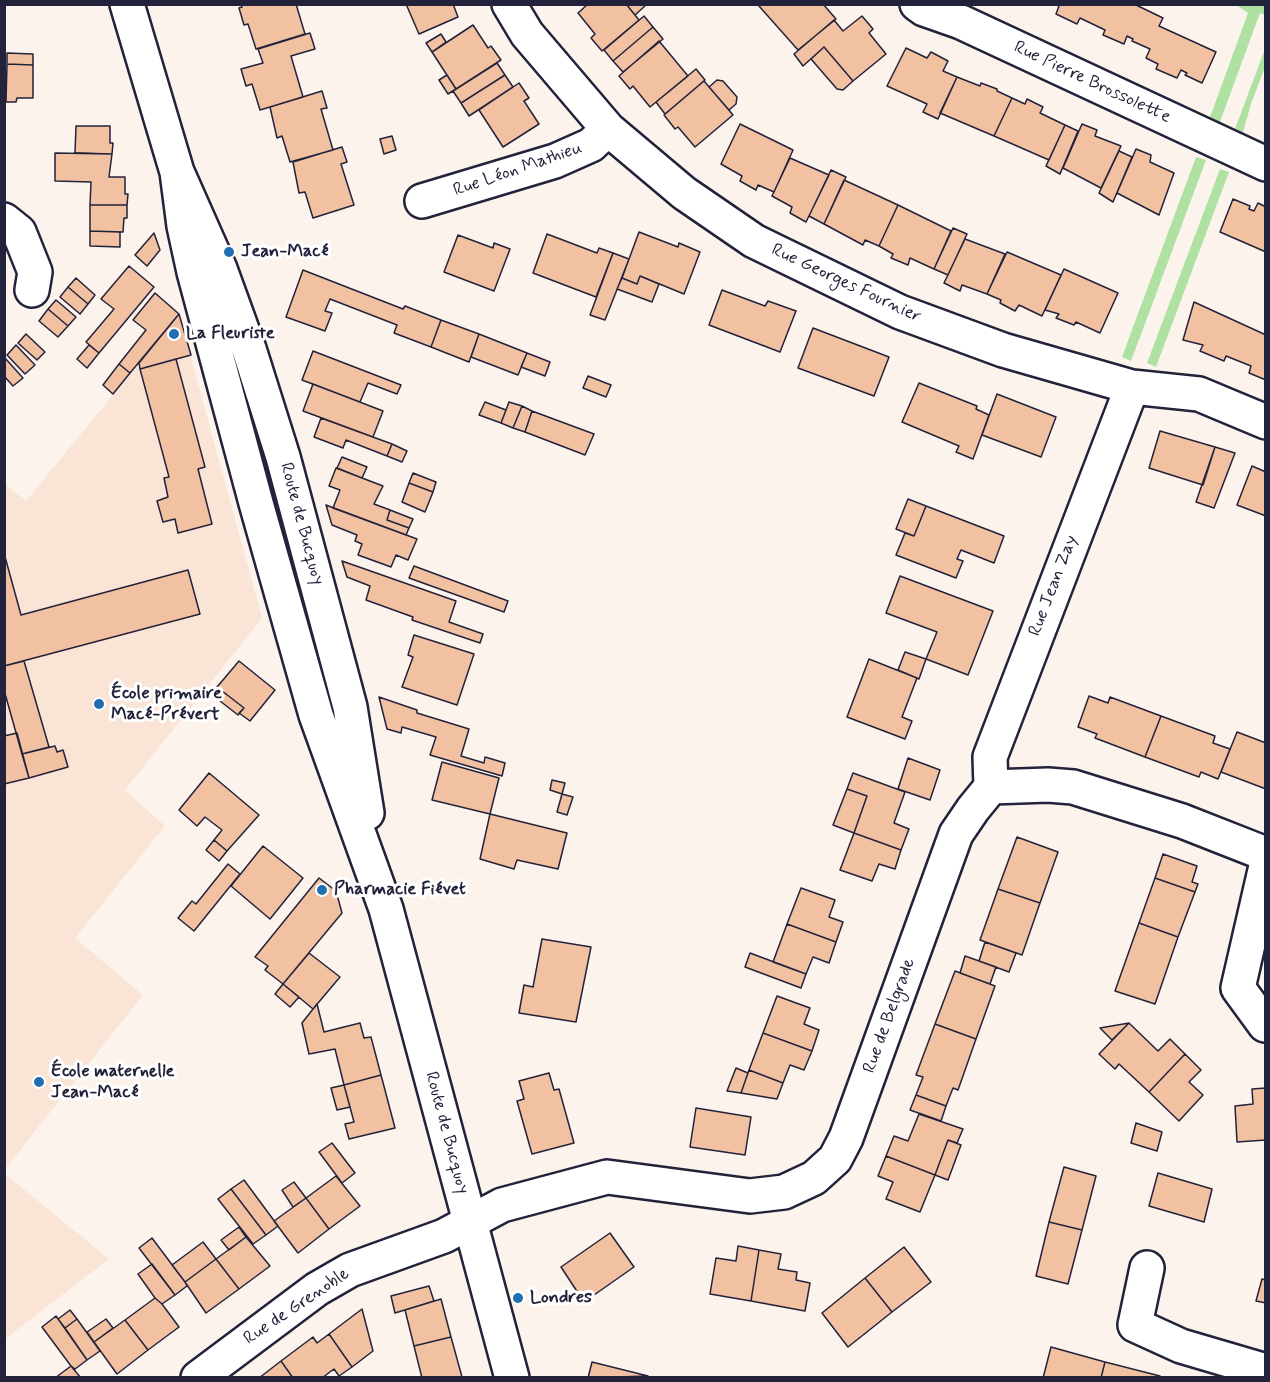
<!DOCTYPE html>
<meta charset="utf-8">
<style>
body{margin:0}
#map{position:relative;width:1270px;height:1382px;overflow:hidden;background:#fcf3ec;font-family:Mynerve,sans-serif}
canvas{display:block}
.frame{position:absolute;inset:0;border:6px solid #22223b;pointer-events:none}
</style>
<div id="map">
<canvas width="1270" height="1382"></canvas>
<div class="frame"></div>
</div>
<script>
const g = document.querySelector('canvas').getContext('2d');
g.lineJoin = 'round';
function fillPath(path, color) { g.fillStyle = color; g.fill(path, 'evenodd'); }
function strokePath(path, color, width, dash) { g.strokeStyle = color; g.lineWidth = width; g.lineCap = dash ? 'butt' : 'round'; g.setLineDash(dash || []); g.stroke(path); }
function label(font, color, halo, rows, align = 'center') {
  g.font = font + ' Mynerve,sans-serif'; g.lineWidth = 6; g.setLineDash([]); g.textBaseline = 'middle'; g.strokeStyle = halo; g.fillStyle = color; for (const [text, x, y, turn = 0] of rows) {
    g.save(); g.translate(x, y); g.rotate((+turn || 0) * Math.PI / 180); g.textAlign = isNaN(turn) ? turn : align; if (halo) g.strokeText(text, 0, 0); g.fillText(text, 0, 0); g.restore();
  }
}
const built = new Path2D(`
 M179 314 262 618 125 790 165 826 75 938 143 995 5 1169V484L26 501Z
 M5 1174 109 1259 5 1339Z`);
const green = new Path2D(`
 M1236 5H1265V15L1260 13 1220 122 1210 117 1248 13Z
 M1265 49V67L1251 104 1243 132 1235 129Z
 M1196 157 1206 160 1131 361 1122 357Z
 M1220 169 1229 172 1156 367 1147 363Z`);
const building = new Path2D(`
 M241 4H296L305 34 256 49 248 24 244 25 239 8 242 7Z
 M406 4H453L458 17 419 34Z
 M588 4H626L639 20 602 51 591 38 595 34 578 13Z
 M626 4H645L646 5 635 15Z
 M761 4H823L836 19 798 50 759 6Z
 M1055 4H1134L1163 18 1159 26 1216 52 1202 83 1185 75 1187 73 1181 70 1177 78 1156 69 1158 64 1146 58 1150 49 1132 41 1133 39 1127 36 1124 44 1103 35 1105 30 1080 18 1077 24 1056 14 1059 6Z
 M644 16 653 27 613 61 604 50Z
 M862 16 873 29 869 33 886 54 853 81 824 47 803 66 794 54 834 20 843 31Z
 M473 25 488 48 491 46 501 60 456 89 432 52Z
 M653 27 663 39 623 72 613 61Z
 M310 33 315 49 291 56 303 97 260 110 252 84 246 86 241 69 263 63 258 49Z
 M441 34 446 42 432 52 426 43Z
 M659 41 688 76 650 107 633 86 630 89 619 76Z
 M824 47 853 81 843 90 837 89 811 59Z
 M906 48 927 58 931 52 948 61 943 71 957 77 938 119 923 112 927 104 887 86Z
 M7 53 33 54V65L7 64Z
 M497 63 505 75 461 103 453 91Z
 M7 64 33 65V98H17L16 102H6Z
 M696 69 705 80 665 114 656 102Z
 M447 75 456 89 448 94 439 80Z
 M505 75 513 87 469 116 461 103Z
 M957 77 980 86 981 83 997 89V91L1012 98 994 136 940 113Z
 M717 80 723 81 737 97 736 104 729 110 709 87Z
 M704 81 733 115 695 147 678 127 675 129 664 115Z
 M519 83 529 98 524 101 539 124 503 147 479 110Z
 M322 91 327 108 321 109 333 150 290 162 282 136 277 138 270 107Z
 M1012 98 1025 104 1027 99 1043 107 1040 113 1065 125 1049 160 994 136Z
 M740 124 793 150 774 192 758 185 756 190 740 181 742 176 721 164Z
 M1082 124 1097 130 1095 136 1121 146 1101 188 1063 168Z
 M1065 125 1078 131 1060 174 1046 166Z
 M76 126H110V143H113L112 154 75 153Z
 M392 136 396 150 384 154 380 139Z
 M342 147 347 162 341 164 354 205 313 218 305 192 299 193 293 162Z
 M1136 149 1151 155 1150 162 1174 173 1159 215 1117 193Z
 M1119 151 1132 157 1113 202 1099 193Z
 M55 153 112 154 109 177H125V194H128L127 205H90L91 182 55 181Z
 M790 158 829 175 806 222 790 213 792 207 772 196Z
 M831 170 846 177 824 224 809 216Z
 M844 180 898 205 879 246 865 240 863 245 824 224Z
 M1233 199 1250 206 1249 209 1254 211 1258 203 1266 207V252L1220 232Z
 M90 205H127V218H124L123 232 90 231Z
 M898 205 951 231 934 269 910 258 908 265 891 258 893 254 879 246Z
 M953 228 967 234 948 275 934 269Z
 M90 231 120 232V247L90 246Z
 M639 232 678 247 679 243 700 252 684 294 640 276 637 284 622 278Z
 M154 233 160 250 147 266 135 255Z
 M547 234 597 253 599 248 613 253 596 297 533 273Z
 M458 235 493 248 494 243 510 249 494 291 444 272Z
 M965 239 1005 254 987 294 962 285 960 291 944 283Z
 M1007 252 1061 275 1042 316 1019 305 1015 311 1000 303 1001 300 987 294Z
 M613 253 629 259 605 320 590 315Z
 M129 266 154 287 99 353 86 342 114 309 101 299Z
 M1064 269 1118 293 1100 333 1076 322 1074 325 1056 318 1059 314 1045 310Z
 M303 270 403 309 405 306 441 320 431 347 394 333 397 325 330 299 325 311 332 313 325 331 286 317Z
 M640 276 659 284 652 302 617 289 622 278 637 284Z
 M76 278 95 295 88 304 68 287Z
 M68 287 88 304 80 314 60 297Z
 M722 290 765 306 768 301 796 311 780 352 709 325Z
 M155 293 179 314 130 373 119 364 146 330 133 320Z
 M56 300 76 317 68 326 48 309Z
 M1194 302 1266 335V380L1249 373 1251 366 1226 356 1224 361 1200 351 1203 345 1183 340Z
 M48 309 68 326 58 337 39 321Z
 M179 314 191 355 140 369 139 363Z
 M441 320 479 334 469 362 431 347Z
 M813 328 889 357 874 396 798 368Z
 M26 334 45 352 37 360 18 343Z
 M479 334 527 353 518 375 471 357Z
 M16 345 35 365 25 374 7 355Z
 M89 345 99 353 87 368 77 359Z
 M313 351 401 385 397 394 368 383 360 402 302 380Z
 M527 353 550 362 545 376 521 367Z
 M5 358 23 378 13 386 4 376Z
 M176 359 205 467 198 469 212 524 178 533 175 519 163 522 157 501 168 497 164 478 169 477 140 369Z
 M119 364 130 373 113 394 103 385Z
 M588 376 611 385 606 397 583 388Z
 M919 383 977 406 976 409 989 415 973 459 956 452 959 446 902 422Z
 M313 384 383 411 373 437 303 411Z
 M997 394 1056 417 1041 457 982 435Z
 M485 402 506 410 501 423 479 415Z
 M509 402 522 406 513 428 501 423Z
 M522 406 532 411 525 432 513 428Z
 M532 411 594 434 585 455 525 432Z
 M321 418 392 444 387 456 346 440 343 448 314 437Z
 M1160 431 1215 447 1203 485 1149 468Z
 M392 444 407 451 402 462 387 456Z
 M1215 447 1235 453 1214 508 1196 502Z
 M342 457 367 467 362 478 337 468Z
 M1252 466 1266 472V516L1237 505Z
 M336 468 383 486 374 504 390 510 387 520 409 528 406 535 333 508 340 490 329 486Z
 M413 473 436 482 433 492 409 483Z
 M409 483 433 492 425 512 402 502Z
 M908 499 926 506 914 536 896 529Z
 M326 505 417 539 408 560 396 555 391 567 358 555 362 544 355 541 357 535 332 525Z
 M926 506 1004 536 994 563 961 550 957 559 963 561 956 578 896 555 905 533 914 536Z
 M390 510 413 519 409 528 387 520Z
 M4 553 21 615 188 570 200 614 4 666Z
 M342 561 456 601 449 622 483 634 480 643 412 620 413 617 366 600 370 586 347 577Z
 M414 566 508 601 504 612 409 578Z
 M900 576 993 611 968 675 926 659 937 632 886 613Z
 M414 635 474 654 457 705 402 687 413 657 408 655Z
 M905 652 926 659 919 679 898 670Z
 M869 659 917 678 902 717 912 721 905 739 847 717Z
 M24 661 49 747 22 754 4 690V666Z
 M239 661 275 690 250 721 239 713 244 708 217 687Z
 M217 687 244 708 238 715 211 694Z
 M1089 696 1108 703 1110 697 1161 716 1145 757 1095 738 1097 734 1078 727Z
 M379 697 417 710V713L469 729 461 756 484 763 485 757 505 763 502 776 430 755 436 737 402 727 401 733 387 729Z
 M1161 716 1215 736 1213 743 1230 749 1218 779 1201 772 1199 777 1145 757Z
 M1237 732 1266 743V789L1221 772Z
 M17 733 29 778 4 784V736Z
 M55 746 57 752 63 750 68 767 29 778 22 754Z
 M908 758 940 770 930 800 898 789Z
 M442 762 499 778 490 814 432 800Z
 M209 773 259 815 227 851 214 840 222 830 205 817 197 826 179 810Z
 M853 773 905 792 894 823 909 829 901 850 854 833 867 796 847 789Z
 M552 780 565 783 562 794 550 790Z
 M847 789 867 796 854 833 833 825Z
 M562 794 573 797 567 815 557 812Z
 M490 814 567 833 558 869 517 860 514 869 480 859Z
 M854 833 901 850 895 869 879 864 872 881 840 870Z
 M1017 837 1058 852 1040 903 998 889Z
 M214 840 227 851 219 861 206 850Z
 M263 846 303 878 270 919 231 886Z
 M1163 854 1197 866 1192 882 1198 884 1195 892 1155 878Z
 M228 864 240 874 194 931 178 918 192 901 196 904Z
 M319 878 336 891 342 913 283 984 265 970 268 966 255 957Z
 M1155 878 1195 892 1178 937 1139 923Z
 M801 888 835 900 829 917 843 922 836 942 787 924Z
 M998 889 1040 903 1022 955 980 940Z
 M1139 923 1178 937 1155 1004 1115 991Z
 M787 924 836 942 829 963 813 957 806 974 773 962Z
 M542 939 591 947 576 1022 519 1013 524 985 533 987Z
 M985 942 1016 953 1009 972 979 961Z
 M309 953 340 977 313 1009 283 984Z
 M750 953 806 974 801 988 745 967Z
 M965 956 996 967 990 984 960 973Z
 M955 971 995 986 976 1039 935 1024Z
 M283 984 299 997 290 1007 275 994Z
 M777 996 810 1008 804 1024 819 1030 812 1051 763 1033Z
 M317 1004 324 1032 360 1023 364 1038 371 1037 381 1075 344 1085 335 1049 309 1054 302 1023Z
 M1129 1023 1112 1040 1100 1028Z
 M1129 1023 1158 1051 1170 1039 1185 1054 1149 1092 1119 1064 1115 1069 1099 1054Z
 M935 1024 976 1039 958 1090 953 1088 946 1106 916 1095 923 1077 916 1075Z
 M763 1033 812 1051 804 1070 790 1065 783 1083 749 1070Z
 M1185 1054 1201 1070 1189 1082 1203 1095 1179 1121 1149 1092Z
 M736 1068 748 1073 741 1093 727 1091Z
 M749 1070 783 1083 777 1099 741 1093Z
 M549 1073 554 1090 559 1089 574 1143 532 1154 517 1101 524 1099 519 1081Z
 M381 1075 395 1128 349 1139 345 1124 354 1122 344 1085Z
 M344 1085 350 1107 337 1110 331 1088Z
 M1266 1088V1140L1237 1142 1235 1106 1253 1104 1252 1089Z
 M916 1095 946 1106 941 1121 910 1110Z
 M696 1108 751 1117 745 1155 690 1147Z
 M919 1114 963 1129 957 1143 948 1140 935 1175 886 1156 894 1136 908 1141Z
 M1136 1123 1162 1132 1157 1151 1131 1143Z
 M948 1140 961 1145 948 1180 935 1175Z
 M332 1143 355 1173 342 1183 319 1152Z
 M886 1156 935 1175 920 1212 886 1199 893 1182 878 1176Z
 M1064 1167 1096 1176 1082 1230 1049 1222Z
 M1158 1173 1212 1189 1204 1222 1149 1206Z
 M336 1176 360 1206 329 1229 306 1198Z
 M244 1180 278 1226 266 1235 231 1189Z
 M294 1182 306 1198 293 1207 282 1190Z
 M231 1189 266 1235 253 1244 218 1199Z
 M306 1198 329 1229 298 1253 274 1221Z
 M1049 1222 1082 1230 1068 1284 1036 1276Z
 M239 1227 246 1237 229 1250 221 1240Z
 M610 1233 634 1267 584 1302 561 1267Z
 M246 1237 270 1266 239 1289 216 1259Z
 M152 1238 185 1282 187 1286 175 1295 139 1248Z
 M203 1242 216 1259 185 1282 172 1265Z
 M738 1246 759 1250 751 1301 710 1294 716 1258 736 1261Z
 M904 1247 931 1282 892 1312 865 1278Z
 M759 1250 781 1254 778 1269 797 1272 796 1280 810 1283 805 1311 751 1301Z
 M216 1259 239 1289 206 1313 185 1282Z
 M152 1264 175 1295 162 1304 155 1298 138 1274Z
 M865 1278 892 1312 848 1347 822 1313Z
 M1262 1279 1266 1280V1303L1256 1301Z
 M429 1286 434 1301 395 1313 391 1296Z
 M155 1298 162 1304 179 1327 148 1350 125 1320Z
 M441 1299 451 1337 414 1346 405 1310Z
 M362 1309 373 1351 352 1367 329 1334Z
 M70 1310 77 1319 65 1328 58 1319Z
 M56 1316 87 1360 75 1369 71 1366 42 1327Z
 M77 1319 100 1351 87 1360 65 1328Z
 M106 1319 113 1328 94 1342 87 1332Z
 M125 1320 148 1350 117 1374 94 1342Z
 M329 1334 352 1367 339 1376 334 1369 322 1378H293L281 1361 313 1337 317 1343Z
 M451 1337 462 1377 422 1378 414 1346Z
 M1051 1347 1105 1362 1101 1378H1043Z
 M281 1361 293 1378H259Z
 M592 1362 648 1376 588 1378Z
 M1105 1362 1160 1376V1378H1101Z
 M71 1366 81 1378H55Z`);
const street = new Path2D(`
 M509 4 527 34 608 129 684 193 754 241 900 312 1003 350 1132 387 1199 394 1266 422
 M917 4 924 9 961 22 1266 164
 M422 201 555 161 591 145 608 129
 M4 220 19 232 35 272 32 290
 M991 787 990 757 1132 387
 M1265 1025 1238 988 1266 866
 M1147 1268 1135 1325 1181 1346 1266 1371
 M198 1378 317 1289 350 1270 444 1236 502 1205 607 1177 750 1196 784 1192 814 1178 835 1159 846 1138 956 834 973 809 991 787 1048 785 1073 787 1182 821 1266 854`);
const secondary = new Path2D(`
 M127 4 177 172 220 269 249 349 283 457 350 707 367 813
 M177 172 184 226 194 272 256 503 316 715 386 909 512 1378`);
const markers = [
 [229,252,6,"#1f6fb2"],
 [174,334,6,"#1f6fb2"],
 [99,704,6,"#1f6fb2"],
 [322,890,6,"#1f6fb2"],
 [39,1082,6,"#1f6fb2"],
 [518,1298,6,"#1f6fb2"]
];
const streetNames = [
 ["Rue Pierre Brossolette",1092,83,25],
 ["Rue Léon Mathieu",518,170,-19],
 ["Rue Georges Fournier",846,284,25],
 ["Route de Bucquoy",301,524,75],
 ["Rue Jean Zay",1054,586,-69],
 ["Rue de Belgrade",890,1016,-70],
 ["Route de Bucquoy",446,1133,75],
 ["Rue de Grenoble",297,1307,-34]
];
const poiNames = [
 ["Jean-Macé",241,252],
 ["La Fleuriste",186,334],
 ["École primaire",111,694],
 ["Macé-Prévert",111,715],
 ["Pharmacie Fiévet",334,890],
 ["École maternelle",51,1072],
 ["Jean-Macé",51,1093],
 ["Londres",530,1298]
];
fillPath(built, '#f9e4d6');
fillPath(green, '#aee1a2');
fillPath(building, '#f2c1a2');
strokePath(building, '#22223b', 1.5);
strokePath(street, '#22223b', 38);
strokePath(secondary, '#22223b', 38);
strokePath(street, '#fff', 33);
strokePath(secondary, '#fff', 33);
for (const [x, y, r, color] of markers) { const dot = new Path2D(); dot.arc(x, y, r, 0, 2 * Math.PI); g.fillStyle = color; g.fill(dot); strokePath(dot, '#fff', 2); }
label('18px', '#22223b', '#fff', streetNames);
label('bold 18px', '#22223b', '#fff', poiNames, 'left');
</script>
